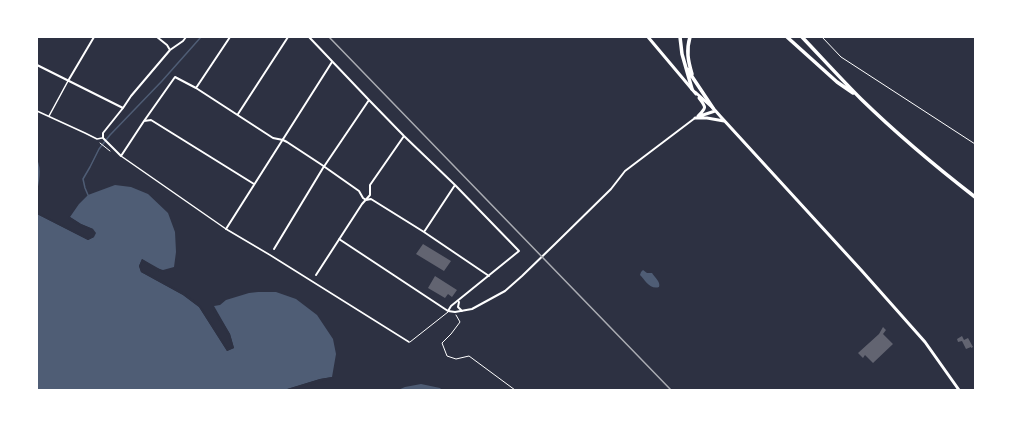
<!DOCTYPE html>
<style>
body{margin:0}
#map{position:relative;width:1012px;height:427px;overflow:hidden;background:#2d3142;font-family:"IBM Plex Sans",sans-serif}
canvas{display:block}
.frame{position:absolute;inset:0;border:38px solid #fff;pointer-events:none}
</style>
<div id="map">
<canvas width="1012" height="427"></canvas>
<div class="frame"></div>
</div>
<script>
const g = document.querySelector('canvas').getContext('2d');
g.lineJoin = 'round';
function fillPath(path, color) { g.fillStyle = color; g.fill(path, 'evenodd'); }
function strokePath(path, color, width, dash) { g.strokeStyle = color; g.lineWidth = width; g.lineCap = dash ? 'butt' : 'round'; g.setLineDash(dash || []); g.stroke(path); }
const water = new Path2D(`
 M37 159C42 170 39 181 37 192Z
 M115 185 131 187 148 194 168 213 175 232 176 252 174 267 163 270 156 268 142 259 139 266 141 272 183 295 199 307 227 351 234 348 230 334 214 306 220 305 226 300 249 293 258 292H276L296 299 317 315 333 339 336 354 332 377 320 379 284 390H37V214L88 240 94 237 93 229 81 224 70 217 79 204 88 195Z
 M643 270 647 273H652C655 278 661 282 659 287 650 290 645 280 640 275L641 272Z
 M421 384 440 388 442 390H398L405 387Z`);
const pier = new Path2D(`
 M37 212 88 238 93 236V233L91 230 80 226 69 219 68 216 70 217 81 224 93 229 96 233 94 237 88 240 37 214Z
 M142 259 165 272H162L155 270 143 262 141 266 143 271 184 293 200 305 227 348 232 347 228 335 212 309V306L214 308 230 334 234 348 227 351 199 307 183 295 141 272 139 266Z
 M332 377 334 378 289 390H284L320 379Z`);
const stream = new Path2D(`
 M88 195 85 188 83 179 90 167 99 149 110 135 162 81 201 37`);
const building = new Path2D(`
 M423 244 451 261 444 271 416 254Z
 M435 276 457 290 452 297 448 294 445 298 428 288Z
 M883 327 886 330 883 334 893 344 873 363 865 355 863 358 858 353 879 334Z
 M962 336 964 340 968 338 973 347 971 348V347L966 349 962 341 958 342 957 339Z`);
const path = new Path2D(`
 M822 37 841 57 975 144
 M100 143 110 151
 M456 315 460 322 451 334 442 343 447 356 456 359 469 356 515 390`);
const service = new Path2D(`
 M410 342 448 312`);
const pedestrian = new Path2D(`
 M37 111 85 133 97 139 102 138
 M49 116 68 81
 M121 156 226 229 270 255 409 342`);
const minor = new Path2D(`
 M157 37 167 45 170 50
 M186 37 183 41 170 50 131 96 123 108 103 133V138L121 156 144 121 175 77 196 88 273 138 283 140 287 142 322 165 359 191 363 198 366 200
 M309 37 369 100 404 136 455 185 519 251 451 306 448 311
 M37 65 123 108
 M68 81 94 37
 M196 88 230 37
 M238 114 288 37
 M144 121 151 120 254 184
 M366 200 371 199 424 232 489 276
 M226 229 332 62
 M424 232 455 185
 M339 239 448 311 455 312 472 309 505 291 522 276 555 244 611 189 625 171 695 118
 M274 249 323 168 369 100
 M316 275 362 204 370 195V185L404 136
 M459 302 458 307 462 311`);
const secondary = new Path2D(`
 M648 37 696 94
 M695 92 713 108 721 117 862 271 925 342 959 390
 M698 116C706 108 707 108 699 98
 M700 116 715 111
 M695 118H707L724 121`);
const trunk = new Path2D(`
 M680 37 682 54 692 89
 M690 37C686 50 688 61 692 74
 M787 37 837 82 853 93
 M802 37C822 58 841 79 861 99 897 134 935 166 975 197
 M687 69 713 108`);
const rail = new Path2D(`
 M329 37 671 390`);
fillPath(water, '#4f5d75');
fillPath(pier, '#2d3142');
strokePath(stream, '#4f5d75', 1.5);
fillPath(building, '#626471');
strokePath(path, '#fff', 1);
strokePath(service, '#fff', 1);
strokePath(pedestrian, '#fff', 1.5);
strokePath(minor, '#fff', 2);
strokePath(secondary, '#fff', 3);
strokePath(trunk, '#fff', 3.5);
strokePath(rail, '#abadb3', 1.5);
</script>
